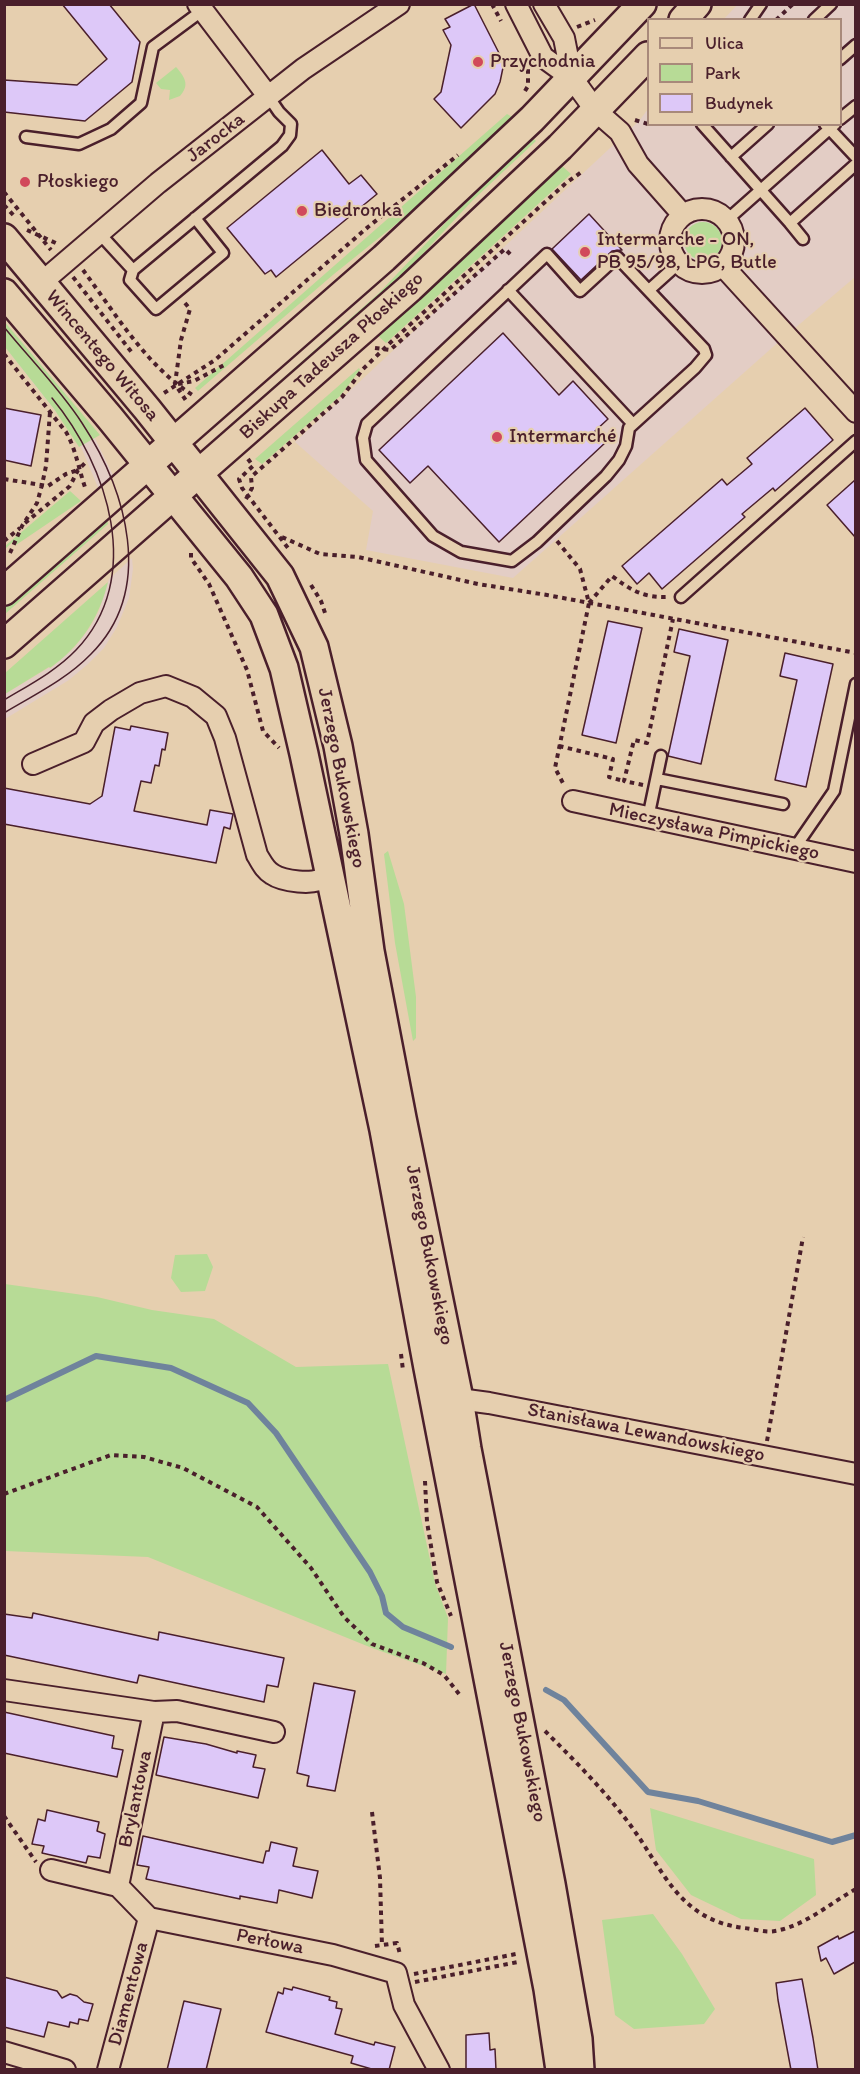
<!DOCTYPE html>
<meta charset="utf-8">
<style>
body{margin:0}
#map{position:relative;width:860px;height:2074px;overflow:hidden;background:#e6cfaf;font-family:Itim,sans-serif}
canvas{display:block}
.frame{position:absolute;inset:0;border:6px solid #4a1f2b;pointer-events:none}
.legend{position:absolute;left:647px;top:18px;width:195px;height:108px;box-sizing:border-box;background:#e6cfaf;border:2px solid #a8897a;margin:0;padding:8px 10px;list-style:none;font-size:18px;color:#4a1f2b}
.legend li{display:flex;align-items:center;gap:12px;height:30px}
.legend b{width:30px;border:2px solid #a8897a}
</style>
<div id="map">
<canvas width="860" height="2074"></canvas>
<div class="frame"></div>
<ul class="legend">
<li><b style="height:8px;background:#e6cfaf"></b>Ulica</li>
<li><b style="height:16px;background:#b7db96"></b>Park</li>
<li><b style="height:16px;background:#ddc8f8"></b>Budynek</li>
</ul>
</div>
<script>
const g = document.querySelector('canvas').getContext('2d');
g.lineJoin = 'round';
function fillPath(path, color) { g.fillStyle = color; g.fill(path, 'evenodd'); }
function strokePath(path, color, width, dash) { g.strokeStyle = color; g.lineWidth = width; g.lineCap = dash ? 'butt' : 'round'; g.setLineDash(dash || []); g.stroke(path); }
function label(font, color, halo, rows, align = 'center') {
  g.font = font + ' Itim,sans-serif'; g.lineWidth = 4.5; g.setLineDash([]); g.textBaseline = 'middle'; g.strokeStyle = halo; g.fillStyle = color; for (const [text, x, y, turn = 0] of rows) {
    g.save(); g.translate(x, y); g.rotate((+turn || 0) * Math.PI / 180); g.textAlign = isNaN(turn) ? turn : align; if (halo) g.strokeText(text, 0, 0); g.fillText(text, 0, 0); g.restore();
  }
}
const built = new Path2D(`
 M737 5H855V277L774 346 513 578 366 550 373 511 295 442 639 121 648 109V124H840V20L724 19Z
 M4 321 66 394 89 426 113 475 110 482 100 492 81 447H79L69 429 5 347Z
 M132 558 133 569 129 598 117 627 104 648 88 664 69 680 5 719V694L50 667 51 668 75 647 91 626 99 611 109 579Z`);
const green = new Path2D(`
 M176 67C185 77 190 85 180 96L169 100 170 90 161 89 156 83Z
 M507 114 514 118 451 180 334 274 198 391 195 388Z
 M532 137 536 141 473 200 390 289 231 430 228 427 379 293 470 197Z
 M560 164 571 174 386 343 377 335Z
 M684 241a19 19 0 1 1 38 0a19 19 0 1 1-38 0Z
 M4 321 100 435 79 447 54 409 5 347Z
 M359 368 360 370 340 396 262 464 255 459Z
 M70 491 81 501 16 545 13 542 5 549V546Z
 M107 518 108 524 5 614 4 608Z
 M108 582C99 618 81 646 50 668L49 667 5 694V673Z
 M388 851 404 904 416 997V1038L413 1041 395 943 384 854Z
 M207 1254 213 1267 205 1291 181 1292 171 1278 175 1255Z
 M5 1284 97 1297 152 1310 214 1319 296 1367 388 1364 435 1583 448 1618 446 1674 372 1648 148 1557 5 1551Z
 M650 1808 814 1859 816 1895 780 1921 741 1919 691 1895 656 1850Z
 M653 1914 682 1954 715 2009 704 2024 634 2029 615 2015 602 1920Z`);
const stream = new Path2D(`
 M4 1400 96 1356 171 1368 248 1403 276 1433 370 1572 382 1596 386 1613 403 1627 451 1647
 M546 1690 564 1700 648 1792 698 1801 832 1842 856 1835`);
const building = new Path2D(`
 M62 4H109L140 42 132 82 85 121 4 112V80L77 85 107 59Z
 M474 4 501 57 505 58 500 82 495 94 461 128 434 99 441 92 451 45 443 30 450 27 445 19Z
 M322 150 349 184 361 175 377 194 276 277 271 270 265 274 227 228Z
 M589 214 622 250 612 251 581 280 552 249Z
 M503 333 559 395 573 381 608 419 595 431 606 442 499 542 428 466 410 483 379 450Z
 M4 408 41 415 31 466 4 460Z
 M805 408 833 440 775 491 773 488 742 514 745 517 662 589 649 573 637 584 622 566 722 479 727 485 752 464 747 458Z
 M855 480V537L827 505Z
 M608 621 642 628 616 743 582 735Z
 M679 629 728 640 701 764 668 756 690 656 674 652Z
 M785 653 833 664 806 787 775 780 797 680 780 676Z
 M131 726 168 733 165 750 162 749 159 766 155 765 151 783 141 781 134 811 207 825 210 810 233 814 230 829 224 827 216 863 4 824V788L90 804 102 796 115 727 130 730Z
 M33 1613 158 1640 159 1632 284 1658 278 1687 267 1685 264 1702 139 1675 137 1683 4 1655V1614L32 1618Z
 M314 1683 355 1691 335 1791 307 1786 309 1776 297 1773Z
 M4 1712 114 1736 112 1748 123 1750 117 1777 4 1753Z
 M164 1737 206 1744 237 1753V1751L256 1755 253 1767 265 1769 258 1798 156 1775Z
 M47 1810 99 1822 97 1831 105 1834 100 1858 88 1856 86 1863 42 1853 44 1846 32 1844 38 1819 45 1821Z
 M143 1836 263 1863 266 1851H269L271 1842 297 1848 293 1866 318 1871 312 1898 279 1890 277 1903 240 1896V1899L146 1879 149 1867 137 1865Z
 M855 1931V1962L834 1974 826 1958 821 1961 818 1947 838 1936 839 1939Z
 M4 1977 57 1991 62 1998 70 1994 77 1996 84 2002 93 2004 88 2021 79 2019 78 2024 70 2022 69 2027 48 2022 44 2037 4 2027Z
 M802 1979 813 2038 818 2070H791L778 2000 776 1983Z
 M293 1987 330 1997 329 2000 337 2002 336 2008 342 2009 335 2034 374 2045 375 2042 395 2047 389 2070H375L351 2063 353 2056 266 2032 278 1992 283 1994 284 1988 292 1990Z
 M184 2001 221 2009 206 2070H167Z
 M489 2033 490 2050 495 2049 496 2070H466V2035Z`);
const path = new Path2D(`
 M492 4 501 21
 M776 20 793 4
 M577 27 595 20
 M525 91 528 86V69
 M635 120 648 124
 M654 124H659
 M4 192 51 250
 M4 205 16 218
 M27 230 58 244
 M83 270C115 313 147 367 194 396
 M73 277 133 354
 M185 303 190 309 181 340 175 384 187 402
 M375 348 390 350 505 249 513 257
 M4 354 66 432C76 449 79 471 86 490
 M178 384 194 381 226 364
 M164 393 215 360 368 227 458 155
 M248 459 253 466 239 479 242 488 288 548
 M4 479 48 486 66 474 78 470
 M246 499 252 488 251 477 342 397 363 369 391 342 566 183 583 171
 M25 523 70 486 78 470 87 461
 M282 537 320 554 358 557 478 584 547 595 856 653
 M4 541 20 528
 M557 541 580 569 589 603 555 768 564 785
 M10 553 22 526 37 503 42 485 46 466 50 412
 M191 553V558L209 584 247 670 263 731 279 748
 M311 585 321 601 326 616
 M589 603 612 576C631 590 643 598 668 597
 M559 746 613 759 609 777 624 781
 M643 785 624 781 634 740 647 743 673 619
 M401 1354 403 1370
 M767 1441 803 1237
 M425 1481 427 1522 437 1582 451 1616
 M4 1494 111 1455 144 1457 183 1468 257 1507 311 1568 344 1617 372 1644 423 1663 444 1675 459 1694
 M545 1731C575 1761 606 1792 631 1826 664 1871 679 1920 744 1928 754 1929 766 1933 775 1931 805 1926 830 1903 856 1889
 M372 1812 380 1878 382 1946
 M4 1816 36 1862
 M375 1946 397 1943 400 1954
 M414 1974 516 1954
 M415 1982 518 1962`);
const lane = new Path2D(`
 M750 20 761 4
 M814 20 831 4
 M840 59 856 45
 M840 119 856 106
 M702 124 790 223 856 164
 M825 124 856 157
 M26 137 79 144 111 129 141 103 153 47 203 10
 M731 157 768 124
 M195 218 223 253 156 309 130 280 133 270 282 146 290 135 291 124 279 112 268 96
 M727 220 835 124
 M790 223 803 239
 M99 233 133 270
 M547 254 580 291 617 257 704 349 706 355 695 368 629 428 626 446 619 460 606 476 537 542 512 561 461 552 433 536 366 460 363 438 367 424Z
 M508 290 633 424
 M649 290 679 263
 M681 597 856 441
 M657 779 783 804
 M648 818 661 756
 M794 849 834 791 856 684`);
const street = new Path2D(`
 M198 4 268 96
 M516 4 543 57 572 78 596 111 620 132 638 164 683 215
 M544 4 564 38 572 78
 M670 241a32 32 0 1 1 64 0a32 32 0 1 1-64 0Z
 M723 266 856 412
 M41 283 158 183 303 69 399 4
 M33 764 84 742 94 723 111 710 140 693 166 686 193 697 216 716 225 738 257 855C262 863 265 870 272 874 282 881 315 886 324 877 326 874 327 871 329 868
 M573 801 856 862
 M447 1402 459 1399 489 1403 856 1474
 M4 1690 154 1712 177 1711 274 1732
 M51 1870 118 1886 149 1918 333 1955 396 1973 404 2005 439 2070
 M118 1886 154 1712
 M4 2052 65 2070
 M108 2070 149 1918`);
const secondary = new Path2D(`
 M683 20 697 4
 M4 238 147 409 280 576 314 647 338 746 354 834 370 951 402 1118 459 1399 467 1449 551 1884 578 2039 580 2070
 M4 293 110 418 239 577 264 615 284 668 304 754 384 1130 428 1368 548 1989 560 2070
 M4 591 384 258 532 119 642 4
 M4 644 410 288 560 147 648 56`);
const tram = new Path2D(`
 M4 327C30 359 60 389 82 423 126 490 156 589 91 654 67 679 34 695 4 713
 M4 700C29 685 56 671 76 650 145 578 108 466 52 398`);
const markers = [
 [478,62,6,"#d1495b"],
 [25,182,6,"#d1495b"],
 [302,211,6,"#d1495b"],
 [585,252,6,"#d1495b"],
 [497,437,6,"#d1495b"]
];
const poiNames = [
 ["Przychodnia",490,62],
 ["Płoskiego",37,182],
 ["Biedronka",314,211],
 ["Intermarche - ON,",597,240],
 ["PB 95/98, LPG, Butle",597,263],
 ["Intermarché",509,437]
];
const streetNames = [
 ["Jarocka",216,138,-38],
 ["Wincentego Witosa",102,356,50],
 ["Biskupa Tadeusza Płoskiego",332,356,-42],
 ["Jerzego Bukowskiego",341,778,79],
 ["Mieczysława Pimpickiego",714,832,12],
 ["Jerzego Bukowskiego",429,1255,79],
 ["Stanisława Lewandowskiego",646,1433,11],
 ["Jerzego Bukowskiego",522,1732,79],
 ["Brylantowa",136,1799,-78],
 ["Perłowa",270,1942,11],
 ["Diamentowa",129,1994,-75]
];
fillPath(built, '#e3cdc5');
fillPath(green, '#b7db96');
strokePath(stream, '#6f839c', 6);
fillPath(building, '#ddc8f8');
strokePath(building, '#4a1f2b', 1.5);
strokePath(lane, '#4a1f2b', 15);
strokePath(street, '#4a1f2b', 24);
strokePath(secondary, '#4a1f2b', 32);
strokePath(path, '#4a1f2b', 4, [4.5, 4.5]);
strokePath(lane, '#e6cfaf', 10);
strokePath(street, '#e6cfaf', 20);
strokePath(secondary, '#e6cfaf', 27);
strokePath(tram, '#4a1f2b', 1.5);
for (const [x, y, r, color] of markers) { const dot = new Path2D(); dot.arc(x, y, r, 0, 2 * Math.PI); g.fillStyle = color; g.fill(dot); strokePath(dot, '#e6cfaf', 2); }
label('20px', '#4a1f2b', '#e6cfaf', poiNames, 'left');
label('20px', '#4a1f2b', '#e6cfaf', streetNames);
</script>
